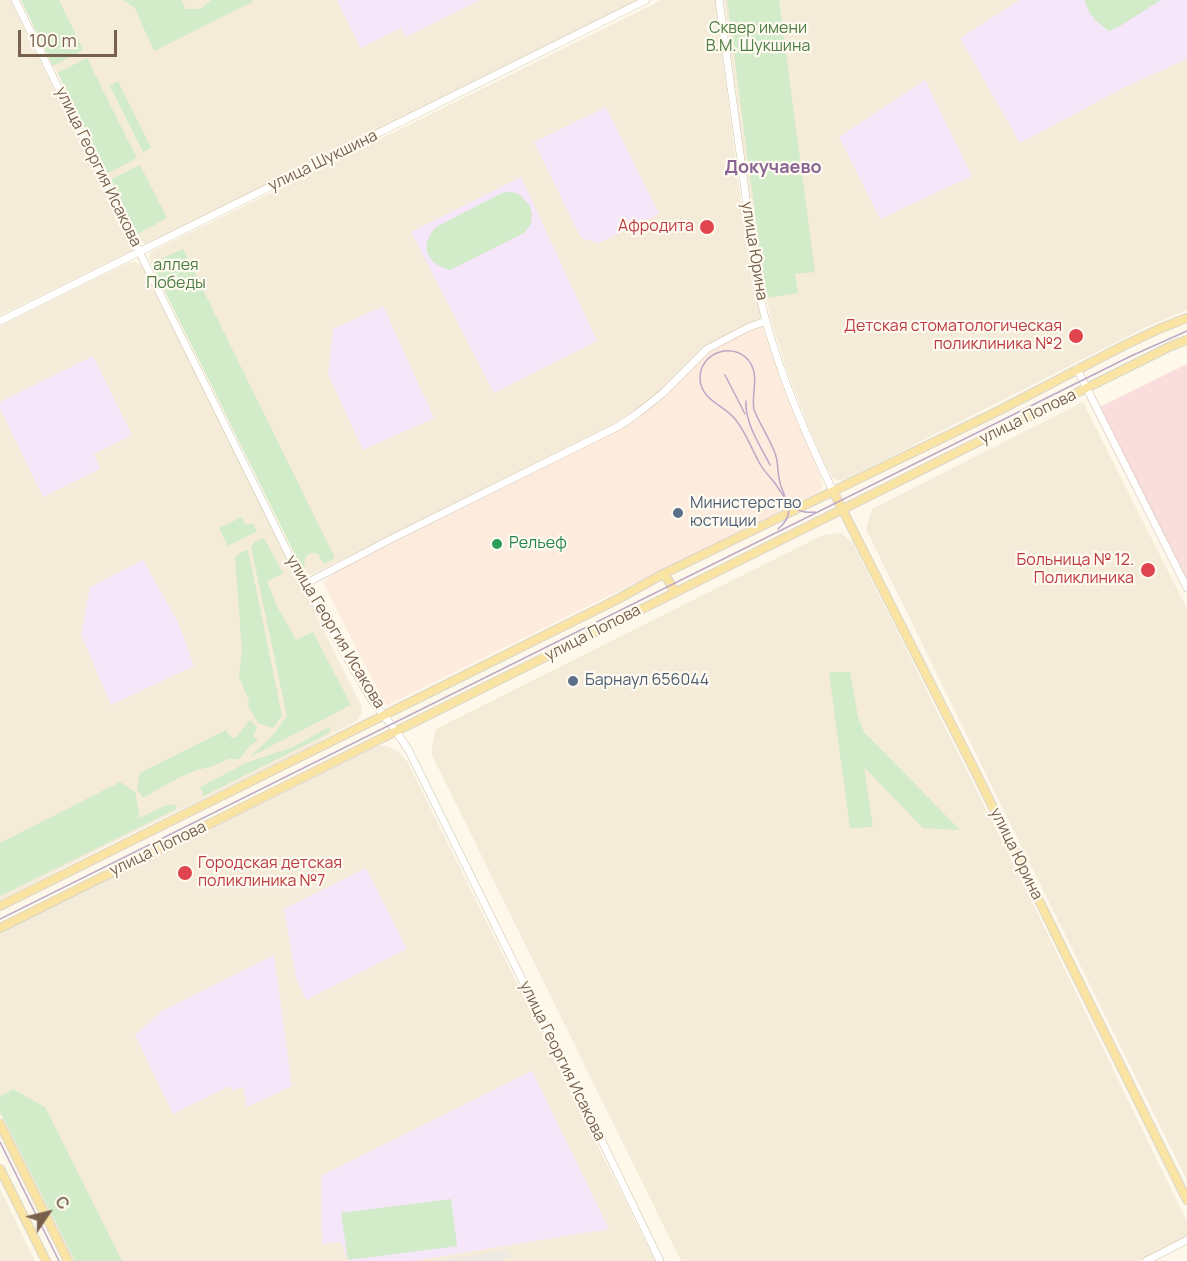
<!DOCTYPE html>
<meta charset="utf-8">
<style>
body{margin:0}
#map{position:relative;width:1187px;height:1261px;overflow:hidden;background:#fdf8ea;font-family:Manrope,sans-serif}
canvas{display:block}
.north{position:absolute;left:18px;top:1183px;width:60px;height:60px;-webkit-text-stroke:4px #fffbf1;paint-order:stroke;rotate:55deg;font-size:16px;font-weight:700;line-height:24px;text-align:center;color:#78614c}
.north::after{content:'';display:block;margin:auto;width:21px;height:27px;background:#78614c;clip-path:polygon(50% 0,100% 100%,50% 72%,0 100%)}
.scale{position:absolute;left:18px;top:30px;width:99px;height:27px;box-sizing:border-box;border:3px solid #78614c;border-top:0;padding-left:8px;font-size:18px;line-height:21px;white-space:nowrap;color:#78614c;-webkit-text-stroke:4px #fffbf1;paint-order:stroke}
</style>
<div id="map">
<canvas width="1187" height="1261"></canvas>
<div class="north">С</div>
<div class="scale">100 m</div>
</div>
<script>
const g = document.querySelector('canvas').getContext('2d');
g.lineJoin = 'round';
function fillPath(path, color) { g.fillStyle = color; g.fill(path, 'evenodd'); }
function strokePath(path, color, width, dash) { g.strokeStyle = color; g.lineWidth = width; g.lineCap = dash ? 'butt' : 'round'; g.setLineDash(dash || []); g.stroke(path); }
function label(font, color, halo, rows, align = 'center') {
  g.font = font + ' Manrope,sans-serif'; g.lineWidth = 4.5; g.setLineDash([]); g.textBaseline = 'middle'; g.strokeStyle = halo; g.fillStyle = color; for (const [text, x, y, turn = 0] of rows) {
    g.save(); g.translate(x, y); g.rotate((+turn || 0) * Math.PI / 180); g.textAlign = isNaN(turn) ? turn : align; if (halo) g.strokeText(text, 0, 0); g.fillText(text, 0, 0); g.restore();
  }
}
const residential = new Path2D(`
 M0 0H10L133 250 0 315Z
 M21 0H641L146 244 141 241Z
 M662 0H715L748 256 761 318 707 347 659 392 634 411 605 429 311 575 302 569 151 263 149 257 151 252Z
 M724 0H1187V310L1146 327 853 476 841 481 833 478 825 464 807 423 784 362 770 316 764 287 745 163Z
 M135 262 141 264 361 705 362 713 358 720 291 756 106 846 0 900V326L128 263Z
 M1083 402 1187 609V1180L1032 868 866 529 872 509Z
 M841 533 853 543 1020 877 1187 1222V1237L1139 1261H681L431 753 436 729 823 535Z
 M374 746H388L396 750 407 761 655 1261H73L0 1115V932Z
 M0 1189 35 1261H0Z`);
const commercial = new Path2D(`
 M762 326 788 401 820 475 822 487 817 493 386 706 323 583 336 571 596 442 663 399 708 350Z`);
const industrial = new Path2D(`
 M509 1250 510 1257 499 1261H433Z`);
const education = new Path2D(`
 M337 0H480L406 37 401 28 361 48Z
 M1020 0H1187V59L1127 86 1020 143 960 38Z
 M925 80 972 176 880 219 839 137Z
 M606 107 659 214 599 243 581 238 534 142Z
 M521 177 597 341 494 393 411 232Z
 M383 306 434 418 363 450 328 374 333 329Z
 M93 356 132 435 94 454 100 469 43 497 0 409V402Z
 M143 560 179 624 194 666 111 705 81 635 90 587Z
 M366 868 407 949 306 1000 296 978 284 909Z
 M274 955 292 1086 247 1107 243 1087 233 1091 230 1086 173 1114 135 1035 162 1011Z
 M532 1071 609 1229 413 1261H348L341 1242 322 1244 321 1176Z`);
const medical = new Path2D(`
 M1187 364V581L1100 407Z`);
const green = new Path2D(`
 M21 0H59L83 50 53 66Z
 M123 0H183L182 1 186 9H201L211 0H252V2L154 51 135 8Z
 M727 0H779L815 272 795 274 798 293 766 298Z
 M1085 0H1161L1120 26 1109 31C1099 24 1086 13 1085 0Z
 M87 58 137 158 107 174 58 73Z
 M118 81 151 148 143 152 110 86Z
 M140 165 167 218 138 234 110 180Z
 M510 192 519 194 530 206 532 215 531 224 524 233 450 270C426 263 419 246 436 227L502 193Z
 M183 249 335 558 324 564 318 554 310 553C305 557 303 561 305 568L302 569 151 263Z
 M242 517 245 524H253L257 531 228 546 219 528Z
 M264 538 283 573 267 582 278 608 296 640 313 632 351 705 250 757 273 735 287 716 251 547 256 541Z
 M248 550 282 716 273 728 258 723 248 706 249 701 239 676 242 650 235 557 244 551Z
 M829 672H850L858 717 864 732 960 830 923 828 864 767 873 827 850 828Z
 M250 720 257 727 253 736 258 740 250 746 239 759H229L213 766 197 770 178 778 143 798 137 789 140 773 226 730 230 737 236 738Z
 M329 727 331 731 323 736 204 796 200 787 248 762 291 748Z
 M120 782 135 792 140 818 164 806 177 804 176 809 0 896V843Z
 M13 1089 45 1107 122 1261H75L0 1111V1097Z
 M451 1199 457 1246 348 1260 341 1213Z`);
const minor = new Path2D(`
 M15 0 299 575 371 699 396 731 409 751 600 1137 660 1261
 M719 0C728 63 736 127 745 190 750 234 754 278 766 321 782 380 806 436 833 491
 M0 321 646 0
 M1077 369 1187 588
 M305 584 391 539 619 426 638 413 662 394 707 349 747 328 766 321
 M1146 1261 1187 1240`);
const major = new Path2D(`
 M833 491 976 773 1187 1200
 M663 574 669 581 674 592
 M0 906 616 600 663 574 998 411 1125 345 1159 329 1187 318
 M0 928 1171 346 1187 340
 M0 1124 68 1261
 M0 1169 46 1261`);
const tram = new Path2D(`
 M725 375 745 414
 M746 401C745 424 760 445 770 465
 M778 529C796 514 787 504 781 486 777 476 779 464 775 453 769 438 760 424 754 410 751 395 759 378 751 364 737 340 699 351 700 379 701 400 724 405 735 419 746 432 752 450 760 464 764 471 769 476 774 482 786 498 790 515 815 512
 M0 919 1131 356 1187 331
 M0 1142 59 1261`);
const markers = [
 [707,227,8,"#e0444e"],
 [1076,336,8,"#e0444e"],
 [678,513,6,"#5c6f8a"],
 [497,544,6,"#2e9e5b"],
 [1148,570,8,"#e0444e"],
 [573,681,6,"#5c6f8a"],
 [185,873,8,"#e0444e"]
];
const parkNames = [
 ["Сквер имени",758,29],
 ["В.М. Шукшина",758,47],
 ["аллея",176,266],
 ["Победы",176,284]
];
const streetNames = [
 ["улица Шукшина",323,161,-26],
 ["улица Георгия Исакова",98,167,64],
 ["улица Юрина",754,251,81],
 ["улица Попова",1028,417,-26],
 ["улица Георгия Исакова",335,632,59],
 ["улица Попова",593,633,-27],
 ["улица Попова",158,849,-26],
 ["улица Юрина",1016,854,64],
 ["улица Георгия Исакова",562,1061,64]
];
const healthNames = [
 ["Афродита",694,227],
 ["Детская стоматологическая",1062,327],
 ["поликлиника №2",1062,345],
 ["Больница № 12.",1134,561],
 ["Поликлиника",1134,579],
 ["Городская детская",198,864,"left"],
 ["поликлиника №7",198,882,"left"]
];
const serviceNames = [
 ["Министерство",690,504],
 ["юстиции",690,522],
 ["Барнаул 656044",585,681]
];
const leisureNames = [
 ["Рельеф",509,544]
];
const neighbourhoodNames = [
 ["Докучаево",773,168]
];
fillPath(residential, '#f4ebd8');
fillPath(commercial, '#fdebde');
fillPath(industrial, '#eee9e3');
fillPath(education, '#f5e6f9');
fillPath(medical, '#fadddd');
fillPath(green, '#d2ebc8');
strokePath(minor, '#cfc1ae', 8);
strokePath(major, '#dcd6d0', 10);
strokePath(minor, '#fff', 7);
strokePath(major, '#fae4a3', 8);
strokePath(tram, '#bda7c8', 1.5);
for (const [x, y, r, color] of markers) { const dot = new Path2D(); dot.arc(x, y, r, 0, 2 * Math.PI); g.fillStyle = color; g.fill(dot); strokePath(dot, '#fffbf1', 2); }
label('16px', '#4e7e44', '#fffbf1', parkNames);
label('16px', '#78614c', '#fffbf1', streetNames);
label('16px', '#be3a42', '#fffbf1', healthNames, 'right');
label('16px', '#4e5e75', '#fffbf1', serviceNames, 'left');
label('16px', '#27864d', '#fffbf1', leisureNames, 'left');
label('bold 18px', '#8a6594', '#fffbf1', neighbourhoodNames);
</script>
